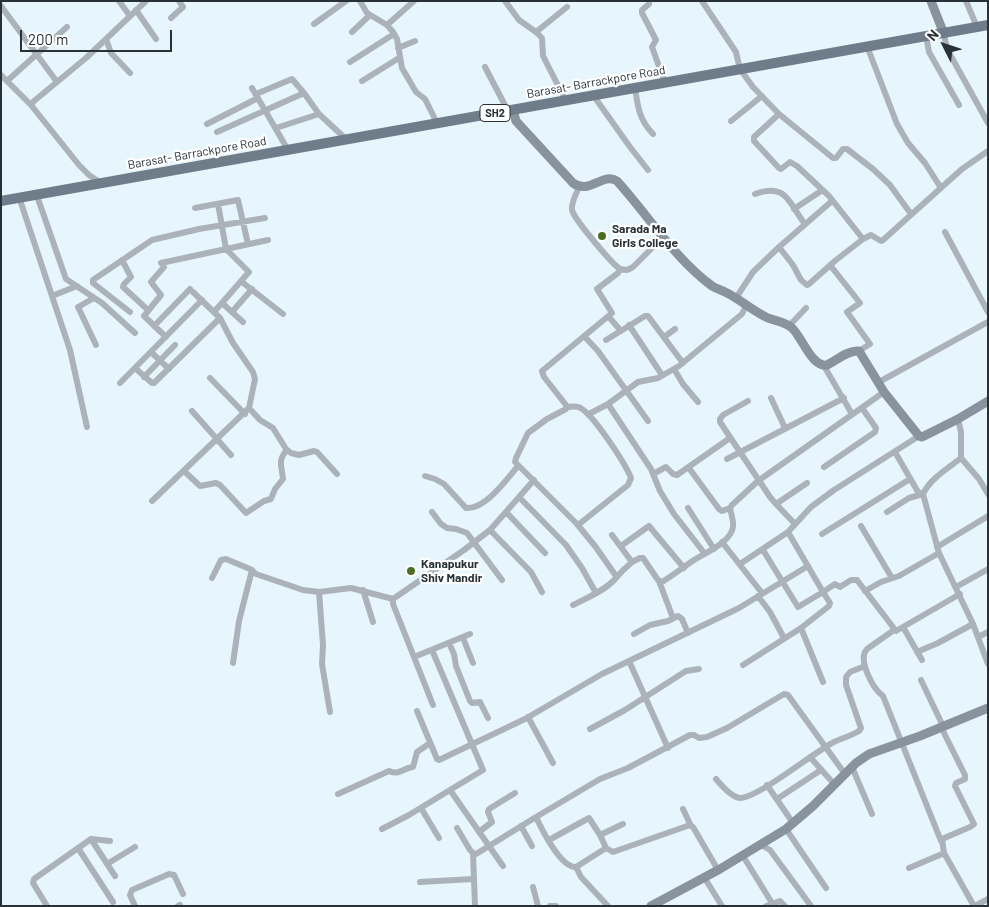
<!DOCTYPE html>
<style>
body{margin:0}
#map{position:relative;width:989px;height:907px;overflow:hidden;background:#e7f6fd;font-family:Barlow,sans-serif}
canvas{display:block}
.frame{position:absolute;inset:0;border:2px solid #283236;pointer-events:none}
.north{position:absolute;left:919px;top:20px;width:50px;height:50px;-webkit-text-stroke:4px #fff;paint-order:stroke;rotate:311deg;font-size:14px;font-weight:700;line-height:20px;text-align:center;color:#283236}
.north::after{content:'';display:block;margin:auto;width:18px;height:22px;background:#283236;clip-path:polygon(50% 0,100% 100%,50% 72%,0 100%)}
.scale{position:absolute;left:20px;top:30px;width:152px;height:22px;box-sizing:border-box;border:2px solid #283236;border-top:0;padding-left:6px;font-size:15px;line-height:18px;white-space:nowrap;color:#283236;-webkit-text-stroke:4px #fff;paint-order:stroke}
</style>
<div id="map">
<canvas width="989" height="907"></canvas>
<div class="frame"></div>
<div class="north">N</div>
<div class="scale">200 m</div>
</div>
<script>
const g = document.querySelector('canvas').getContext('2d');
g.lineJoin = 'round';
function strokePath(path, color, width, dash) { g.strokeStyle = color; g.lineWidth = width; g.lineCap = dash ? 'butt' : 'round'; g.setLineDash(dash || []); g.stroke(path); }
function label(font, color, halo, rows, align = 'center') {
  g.font = font + ' Barlow,sans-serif'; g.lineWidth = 4.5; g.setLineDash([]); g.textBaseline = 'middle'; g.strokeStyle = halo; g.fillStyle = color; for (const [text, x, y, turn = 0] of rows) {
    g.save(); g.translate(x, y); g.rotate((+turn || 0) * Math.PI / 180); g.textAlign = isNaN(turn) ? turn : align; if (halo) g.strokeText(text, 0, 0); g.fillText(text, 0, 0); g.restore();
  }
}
const street = new Path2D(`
 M119 1 130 16
 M360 1 367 13 387 25 393 32 397 39 402 68 416 92 425 99 437 123
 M505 1 519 20 536 32 542 38 543 56 565 99
 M649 1V4L642 10V13L656 40 652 47 665 83
 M702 1 736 52 740 69 753 87 779 114 833 158H836L843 149H847L873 169 890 185 911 214
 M966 1 977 27
 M1 6 57 82
 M136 10 156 39
 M171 18 183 7 179 1
 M314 24 346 1
 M387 25 414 1
 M352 32 370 15
 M536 32 567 7
 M944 34 947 49 988 123
 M926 36 929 52 959 105
 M106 39 111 53 130 73
 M867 46 897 124 908 143 925 163 941 188
 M398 48 415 41
 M350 62 394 34
 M485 67 508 111
 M1 75 31 105
 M7 81 67 27
 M362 81 399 58
 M252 88 288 150
 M635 88C638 108 639 119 653 134
 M256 94 292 79 304 93
 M593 95 630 147 648 170
 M779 114 754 137V141L779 168 781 169 790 162 797 166 829 196 863 239 871 235 881 241 883 240 962 169 988 151
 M731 121 762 96
 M207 124 258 98
 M276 128 319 114 346 139
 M217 132 304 93 319 114
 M101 183 89 175 79 165 31 105 34 101 86 58 146 1
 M579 187C576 194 571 203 572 210 574 219 612 264 620 269L618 273 597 289 612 313 542 371 544 377 566 405V409L547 419 528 433 516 458 515 462 577 524 595 546 616 576
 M36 193 66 279 102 303 135 333
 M755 194C787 182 789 204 805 224
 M19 197 70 350 87 427
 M832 201 779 247 793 265 801 280 807 285 809 284 836 260 863 239
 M195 208 238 200 248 244
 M794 209 821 191
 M945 232 988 312
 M122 260 131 277 124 284 123 287 148 310
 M161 263 268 240
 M830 265 860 303 847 312 870 344 859 351
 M164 267 151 282 161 295 144 316 166 337
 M620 269 627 270 633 267 663 237
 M242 282 283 314
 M52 296 77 286
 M94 298 78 307 96 345
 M736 298 753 272 779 247
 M222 303 243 322
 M130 312 93 283V280L152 240 199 229 265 218
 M214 312 249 272 226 249 218 204
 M232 312 252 289
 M609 317 621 331
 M629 325 662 375
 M154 326 190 289
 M789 326 806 308
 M584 336 598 351 648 421
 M664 337 675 329
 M606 340 645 316H648L683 363
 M151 352 169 369
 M824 366 852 414
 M135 368 152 383H154L220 318
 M674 369 683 384 698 402
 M144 377 175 345
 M210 378 245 414
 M879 382 988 322
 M120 383 202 300
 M771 398 785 428
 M748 401 723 415 720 419V422L770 497 776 504 807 483
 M608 404 651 469 660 491 674 514 705 554
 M567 407C570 407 575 406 578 407 591 410 626 465 631 478L628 485 578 525
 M249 408 260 420 273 428 286 449 291 453 299 455 314 451 317 452 337 474
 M192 411 231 455
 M589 414 608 404 638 382 658 378 679 366 742 314 747 304
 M958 419 961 432V458C947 469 931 478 923 494L939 553 973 624 988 664
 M895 452 918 492 923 494
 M961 458 979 479 988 494
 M727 459 844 398
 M824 467 875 432 876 428 862 408
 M689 468 719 509 722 511 730 508
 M184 471 200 486 216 483 220 485 246 513 264 501 271 499 275 489 283 479C282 466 277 461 287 450
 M653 474 666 467 673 474 677 475 730 438
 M425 476 435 479 444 484 466 508C485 510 506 480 518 466
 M519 497 566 545 582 568 596 593
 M152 501 249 408 255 379 253 372 233 343 220 318 193 292
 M776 504 795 524
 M688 508 714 549
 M432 512 441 524 447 528 456 529 467 533 502 580
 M506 512 545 553
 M887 512 909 498 923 494
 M861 526 892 578
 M490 530 531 572 542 592
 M822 534 910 479
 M612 535 632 562 640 558H643L658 580 662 582C672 576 681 569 691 562 702 554 731 543 733 527 734 522 731 514 730 508L732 505 758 481 884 392
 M722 542 762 593
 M621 546 649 526 684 568
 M937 547 988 516
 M763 550 798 607 823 592 788 532
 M740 564 788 532 811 507 834 490 919 436
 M212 578 221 560 226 559 250 569 256 574 303 590 319 592 351 588 393 599
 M659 581 673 618
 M956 587 988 569
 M363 590 373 622
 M865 591 881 582 899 576 939 553
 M319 592 323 645 322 664 330 712
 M758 596 770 612 784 638
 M573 605C585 599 606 590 615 579 620 573 625 568 632 562
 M903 627 922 660
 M801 628 823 682
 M894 630 867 649C857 659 873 689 883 696L941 841
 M634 634 650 625 668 621 678 616 682 619 688 633
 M978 637 988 632
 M463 638 473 663
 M449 643 454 654 456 666 470 701 472 703 480 702 488 718
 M432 650 483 770 450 790
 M917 652 938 643 973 624
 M414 657 470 634
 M629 661 668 748
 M233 663 239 621 252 570
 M743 665 801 628 829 606 830 603 823 592 835 584 840 587 851 580H857L896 631 960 594
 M921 680 943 726
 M433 705 393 604V599L464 550 490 530 534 480
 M417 711 437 759 439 760 525 719 602 674 739 608 808 566
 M528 717 553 763
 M590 729 625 710 686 671 699 669
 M810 757 835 785
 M852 767 872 814
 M716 779C721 785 731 797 740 798 758 798 814 752 834 742 842 738 851 736 859 731L861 728 846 685V677L850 672 865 666
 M767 785 793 823
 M338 794 389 771C400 776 402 768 413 767L417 752 430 743
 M777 799 821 770
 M421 808 439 838
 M683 809 691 826
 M521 826 532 846
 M457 828 470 850 473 853 476 854 536 817
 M382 829 409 815 450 790 503 866
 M786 829 826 888
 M479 832 492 822 488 812 489 809 515 793
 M600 835 623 824
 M91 839 115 876
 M549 840 589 818 600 835 606 848 576 867
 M761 845 770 850 811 906
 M78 848 113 902
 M606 848 613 852 690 825 693 827 718 870
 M473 853 475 906
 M944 853 974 906
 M743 856 772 903
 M107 864 135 847
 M909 868 942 854 944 853 942 839 970 827 974 824 955 786 956 783 965 779V775L941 727
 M704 877 722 906
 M420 882 473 879
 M533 887 538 906
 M47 906 33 883 34 879 91 839 110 841
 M135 906 130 895 132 890 169 874 174 875 183 894
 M178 906 180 905
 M550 906H556
 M608 906 581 877 576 867C561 868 542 830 536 817L600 779 628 768 690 735H694L699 738 707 737 727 728 784 694 788 695 845 774
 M766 906 780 901 785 906
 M975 906 988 899`);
const secondary = new Path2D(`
 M931 1 944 34
 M513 110 516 121 573 183C590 195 602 172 617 181 648 215 675 259 712 286 717 289 724 291 729 294 742 301 755 312 768 318 776 321 786 322 792 328 802 337 812 368 827 365 837 360 848 350 859 351L884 392 919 436 922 437 958 419 988 401
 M651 906 720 869 786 829 813 806 856 763 869 754 920 736 988 708`);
const primary = new Path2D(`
 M1 201 988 25`);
const markers = [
 [602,236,5,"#4b6c23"],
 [411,571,5,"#4b6c23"]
];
const shields = [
 [495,113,30]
];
const shieldNames = [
 ["SH2",495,113]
];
const streetNames = [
 ["Barasat- Barrackpore Road",596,82,-10],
 ["Barasat- Barrackpore Road",197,153,-10]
];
const poiNames = [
 ["Sarada Ma",612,229],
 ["Girls College",612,243],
 ["Kanapukur",421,564],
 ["Shiv Mandir",421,578]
];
strokePath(street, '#abb2ba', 6);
strokePath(secondary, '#88939e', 9);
strokePath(primary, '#6f7d8a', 10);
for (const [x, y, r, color] of markers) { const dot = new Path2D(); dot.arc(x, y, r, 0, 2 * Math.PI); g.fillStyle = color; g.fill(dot); strokePath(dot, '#fff', 2); }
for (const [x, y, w] of shields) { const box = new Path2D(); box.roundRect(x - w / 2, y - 8.5, w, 17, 4); g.fillStyle = '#fff'; g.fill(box); strokePath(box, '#283236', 1); }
label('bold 11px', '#283236', null, shieldNames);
label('12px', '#283236', '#fff', streetNames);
label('bold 12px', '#283236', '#fff', poiNames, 'left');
</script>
